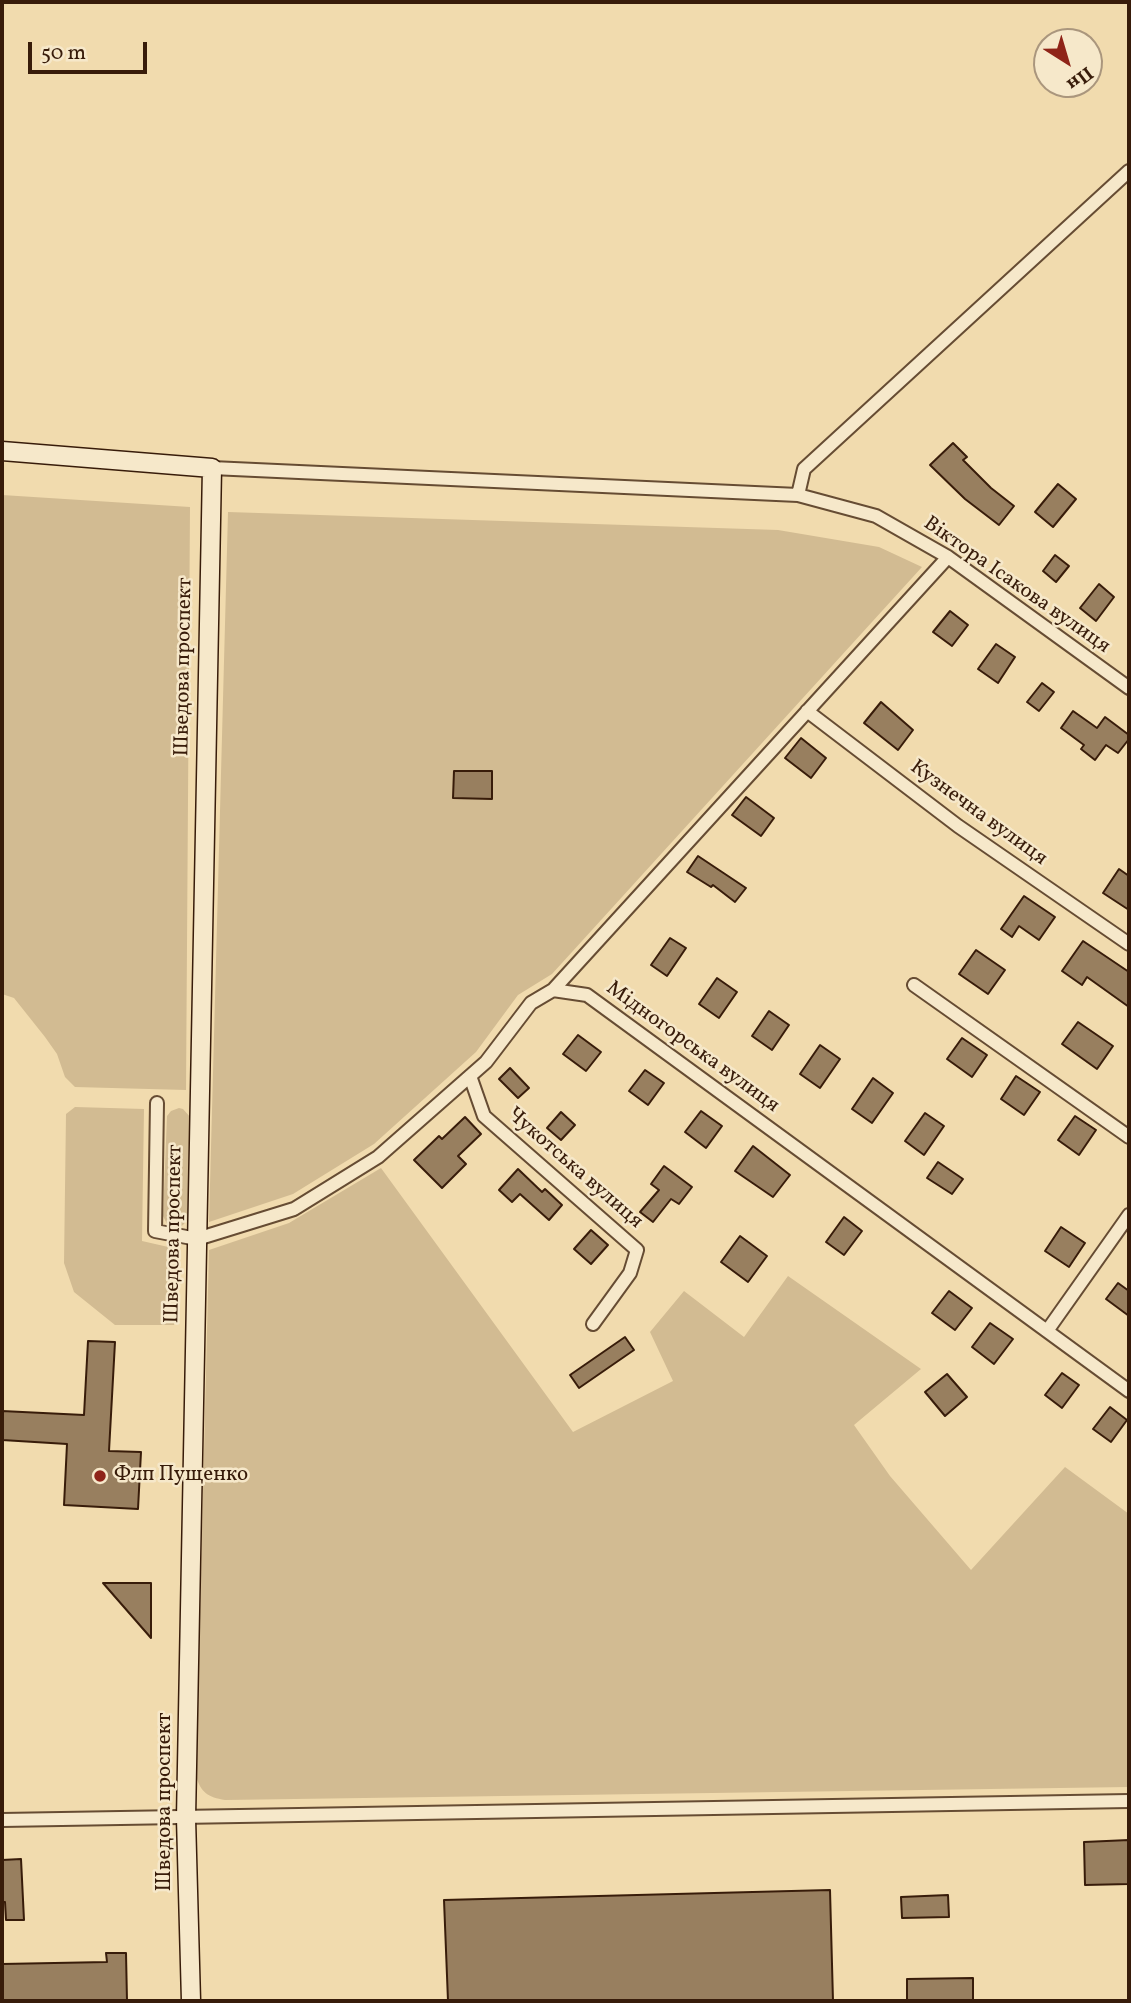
<!DOCTYPE html>
<meta charset="utf-8">
<style>
body{margin:0}
#map{position:relative;width:1131px;height:2003px;overflow:hidden;background:#f1dbae;font-family:Vollkorn,serif}
canvas{display:block}
.frame{position:absolute;inset:0;border:4px solid #381c0a;pointer-events:none}
.north{position:absolute;left:1033px;top:28px;width:70px;height:70px;box-sizing:border-box;background:#f6e8ca;border:2px solid #aa967d;border-radius:50%;rotate:143deg;font-size:19px;font-weight:700;line-height:28px;text-align:center;color:#381c0a}
.north::after{content:'';display:block;margin:auto;width:24px;height:32px;background:#8f2418;clip-path:polygon(50% 0,100% 100%,50% 72%,0 100%)}
.scale{position:absolute;left:28px;top:42px;width:119px;height:32px;box-sizing:border-box;border:4px solid #381c0a;border-top:0;padding-left:9px;font-size:21px;line-height:24px;white-space:nowrap;color:#381c0a;-webkit-text-stroke:5px #f6e8ca;paint-order:stroke}
</style>
<div id="map">
<canvas width="1131" height="2003"></canvas>
<div class="frame"></div>
<div class="north">Пн</div>
<div class="scale">50 m</div>
</div>
<script>
const g = document.querySelector('canvas').getContext('2d');
g.lineJoin = 'round';
function fillPath(path, color) { g.fillStyle = color; g.fill(path, 'evenodd'); }
function strokePath(path, color, width, dash) { g.strokeStyle = color; g.lineWidth = width; g.lineCap = dash ? 'butt' : 'round'; g.setLineDash(dash || []); g.stroke(path); }
function label(font, color, halo, rows, align = 'center') {
  g.font = font + ' Vollkorn,serif'; g.lineWidth = 5; g.setLineDash([]); g.textBaseline = 'middle'; g.strokeStyle = halo; g.fillStyle = color; for (const [text, x, y, turn = 0] of rows) {
    g.save(); g.translate(x, y); g.rotate((+turn || 0) * Math.PI / 180); g.textAlign = isNaN(turn) ? turn : align; if (halo) g.strokeText(text, 0, 0); g.fillText(text, 0, 0); g.restore();
  }
}
const green = new Path2D(`
 M2 495 190 507 186 1090 75 1087 65 1077 57 1054 45 1037 14 998 2 994Z
 M228 512 778 530 879 547 922 567 552 974 518 995 476 1052 374 1144 293 1194 209 1222Z
 M75 1107 144 1109 142 1241 177 1249 174 1325H115L74 1292 64 1263 66 1114Z
 M179 1108 183 1109 191 1118 188 1219 183 1225 175 1229 167 1224 163 1216 167 1116 171 1111Z
 M381 1168 573 1432 673 1381 650 1332 684 1291 744 1337 788 1276 921 1369 854 1425 890 1476 971 1570 1065 1467 1129 1514V1787L225 1800C208 1797 201 1793 196 1776L209 1250 289 1223Z`);
const building = new Path2D(`
 M953 443 967 457 963 460 991 488 1014 506 999 525 965 499 930 465Z
 M1058 484 1076 499 1053 527 1035 512Z
 M1055 555 1069 566 1056 582 1043 571Z
 M1099 584 1114 597 1096 621 1080 608Z
 M950 611 968 625 952 646 933 632Z
 M996 644 1015 657 998 683 978 669Z
 M1042 683 1054 692 1039 711 1027 702Z
 M881 702 913 730 898 750 864 723Z
 M1073 711 1097 728 1105 717 1129 735V739L1118 753 1106 745 1095 760 1081 749 1084 745 1061 728Z
 M801 738 826 758 811 778 785 758Z
 M454 771H492V799L453 798Z
 M746 797 774 818 761 836 732 815Z
 M698 856 746 888 735 902 713 885 711 887 687 872Z
 M1119 869 1129 876V910L1103 893Z
 M1024 896 1055 917 1039 940 1019 926 1012 937 1001 929Z
 M670 938 686 948 667 976 651 965Z
 M1083 941 1129 972V1007L1087 977 1082 985 1062 971Z
 M976 950 1005 970 988 994 959 974Z
 M717 978 737 992 719 1018 699 1004Z
 M769 1011 789 1025 772 1050 752 1036Z
 M1078 1022 1113 1046 1097 1069 1062 1044Z
 M578 1035 601 1052 586 1071 563 1054Z
 M962 1038 987 1055 972 1077 947 1059Z
 M820 1045 840 1059 820 1088 800 1074Z
 M510 1068 529 1088 518 1098 499 1079Z
 M645 1070 664 1083 648 1105 629 1091Z
 M1016 1076 1040 1092 1024 1115 1001 1099Z
 M873 1078 893 1093 872 1123 852 1109Z
 M701 1111 722 1126 706 1148 685 1132Z
 M561 1112 575 1125 561 1140 547 1128Z
 M925 1113 944 1126 924 1155 905 1141Z
 M1075 1116 1096 1130 1079 1155 1058 1140Z
 M465 1117 481 1134 458 1156 466 1164 442 1188 414 1160 439 1136 442 1139Z
 M753 1146 790 1175 773 1197 735 1171Z
 M938 1162 963 1179 952 1194 927 1178Z
 M664 1166 692 1187 679 1204 671 1199 653 1222 640 1212 659 1190 651 1184Z
 M518 1169 542 1192 545 1189 562 1205 549 1220 520 1194 512 1202 499 1190Z
 M844 1217 862 1231 844 1255 826 1242Z
 M1061 1227 1085 1243 1069 1267 1045 1251Z
 M591 1230 608 1245 591 1264 574 1249Z
 M740 1236 767 1256 748 1282 721 1262Z
 M1118 1283 1129 1291V1316L1106 1299Z
 M949 1291 972 1308 955 1330 932 1313Z
 M990 1323 1013 1339 994 1364 972 1347Z
 M625 1337 634 1350 579 1388 570 1375Z
 M88 1341 115 1342 109 1451 141 1452 138 1509 64 1505 67 1444 2 1440V1411L84 1415Z
 M1062 1373 1079 1385 1062 1408 1045 1395Z
 M947 1374 967 1397 945 1416 925 1392Z
 M1110 1407 1127 1420 1111 1442 1093 1429Z
 M103 1583H151V1638Z
 M1129 1840V1884L1085 1885 1084 1842Z
 M21 1859 24 1920H6L5 1902H2V1860Z
 M830 1890 833 2001H448L444 1900Z
 M948 1895 949 1917 902 1918 901 1897Z
 M106 1953H126L127 2001H2V1964L107 1962Z
 M973 1978V2001H907V1979Z`);
const street = new Path2D(`
 M212 468 798 495 876 516 948 557 1129 688
 M798 495 804 469 1129 171
 M807 711 958 826 1129 944
 M914 985 1129 1137
 M553 990 948 557
 M470 1076 484 1116 637 1250 630 1273 593 1324
 M157 1103 155 1231 197 1239 294 1209 378 1157 486 1062 531 1003 553 990 587 995 1129 1391
 M1047 1331 1129 1215
 M2 1820 1129 1801`);
const secondary = new Path2D(`
 M2 451 212 468 186 1818 191 2001`);
const markers = [
 [100,1476,7,"#8f2418"]
];
const streetNames = [
 ["Віктора Ісакова вулиця",1016,586,35],
 ["Шведова проспект",185,667,-89],
 ["Кузнечна вулиця",978,814,36],
 ["Мідногорська вулиця",692,1048,36],
 ["Чукотська вулиця",574,1169,41],
 ["Шведова проспект",175,1234,-89],
 ["Шведова проспект",166,1802,-90]
];
const poiNames = [
 ["Флп Пущенко",114,1476]
];
fillPath(green, '#d2bb92');
fillPath(building, '#987f5f');
strokePath(building, '#381c0a', 2);
strokePath(street, '#664c33', 16);
strokePath(secondary, '#381c0a', 21);
strokePath(street, '#f6e8ca', 12);
strokePath(secondary, '#f6e8ca', 18);
for (const [x, y, r, color] of markers) { const dot = new Path2D(); dot.arc(x, y, r, 0, 2 * Math.PI); g.fillStyle = color; g.fill(dot); strokePath(dot, '#f6e8ca', 2.5); }
label('21px', '#381c0a', '#f6e8ca', streetNames);
label('21px', '#381c0a', '#f6e8ca', poiNames, 'left');
</script>
